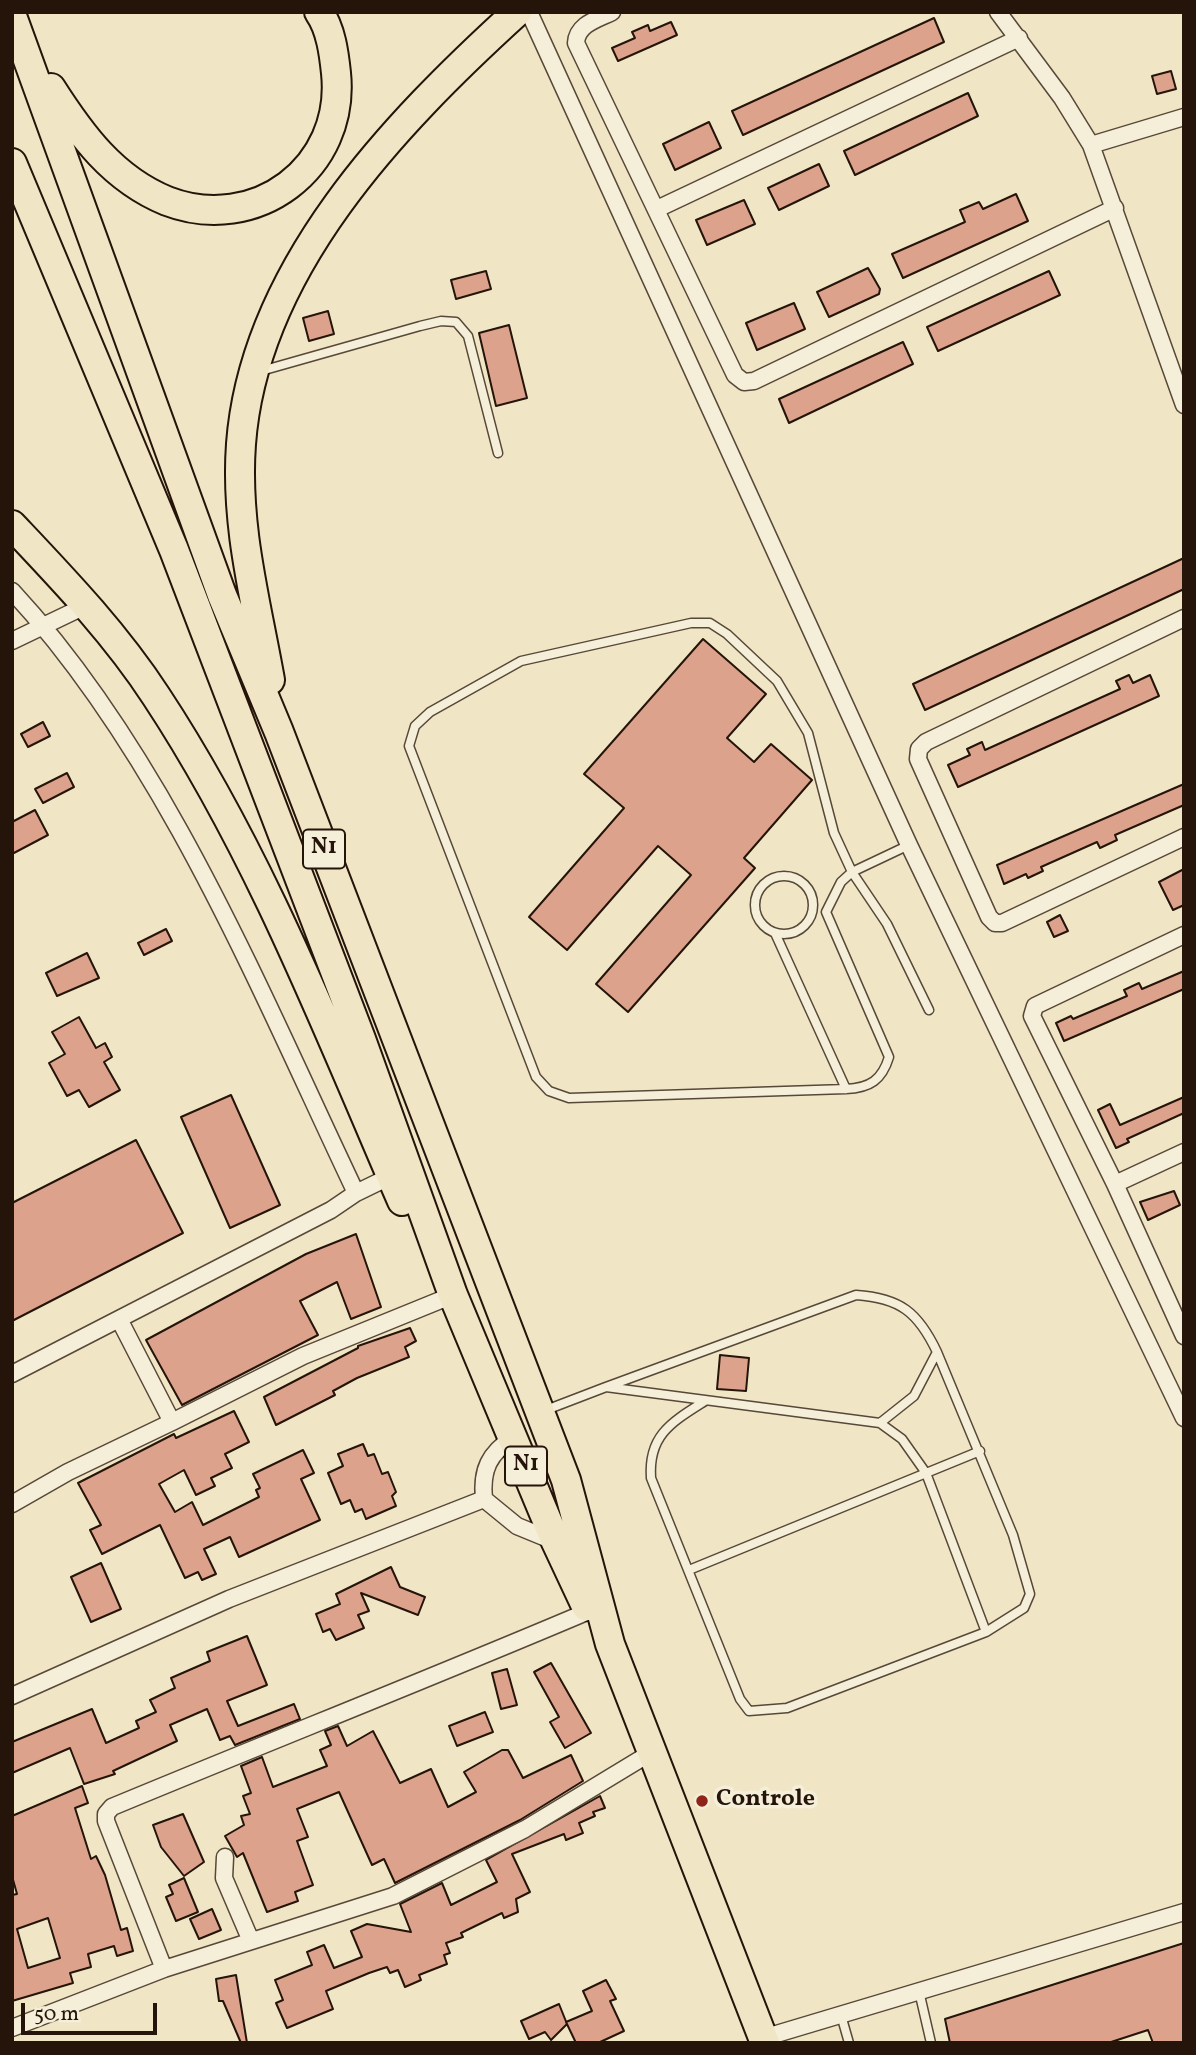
<!DOCTYPE html>
<style>
body{margin:0}
#map{position:relative;width:1196px;height:2055px;overflow:hidden;background:#f0e5c4;font-family:Vollkorn,serif}
canvas{display:block}
.frame{position:absolute;inset:0;border:14px solid #24140a;pointer-events:none}
.scale{position:absolute;left:21px;top:2003px;width:136px;height:32px;box-sizing:border-box;border:4px solid #24140a;border-top:0;padding-left:9px;font-size:21px;line-height:24px;white-space:nowrap;color:#24140a;-webkit-text-stroke:5px #f5eed9;paint-order:stroke}
</style>
<div id="map">
<canvas width="1196" height="2055"></canvas>
<div class="frame"></div>
<div class="scale">50 m</div>
</div>
<script>
const g = document.querySelector('canvas').getContext('2d');
g.lineJoin = 'round';
function fillPath(path, color) { g.fillStyle = color; g.fill(path, 'evenodd'); }
function strokePath(path, color, width, dash) { g.strokeStyle = color; g.lineWidth = width; g.lineCap = dash ? 'butt' : 'round'; g.setLineDash(dash || []); g.stroke(path); }
function label(font, color, halo, rows, align = 'center') {
  g.font = font + ' Vollkorn,serif'; g.lineWidth = 7; g.setLineDash([]); g.textBaseline = 'middle'; g.strokeStyle = halo; g.fillStyle = color; for (const [text, x, y, turn = 0] of rows) {
    g.save(); g.translate(x, y); g.rotate((+turn || 0) * Math.PI / 180); g.textAlign = isNaN(turn) ? turn : align; if (halo) g.strokeText(text, 0, 0); g.fillText(text, 0, 0); g.restore();
  }
}
const building = new Path2D(`
 M934 18 944 42 743 135 732 111Z
 M671 22 677 35 618 61 612 48 635 38 632 32 648 25 650 31Z
 M1171 71 1176 89 1157 94 1152 76Z
 M968 93 978 116 855 175 844 151Z
 M709 122 721 148 675 170 663 144Z
 M819 164 829 186 779 210 768 188Z
 M1016 194 1028 221 903 278 892 254 965 222 960 210 979 202 983 209Z
 M744 200 755 224 707 245 696 220Z
 M868 268 880 289 879 294 829 317 817 292Z
 M486 271 491 289 456 299 451 280Z
 M1049 271 1060 295 938 351 927 327Z
 M794 303 805 329 757 350 746 323Z
 M328 311 334 334 309 341 303 318Z
 M509 325 527 398 496 406 479 333Z
 M903 342 913 364 789 423 779 399Z
 M1184 558V589L925 710 913 684Z
 M703 639 766 694 727 738 754 762 771 744 812 780 744 858 755 868 628 1012 596 984 691 875 658 846 567 950 529 917 624 808 584 774Z
 M1129 675 1133 683 1150 675 1159 696 958 787 948 765 970 755 967 749 982 742 985 750 1120 689 1116 681Z
 M43 722 50 736 28 747 21 734Z
 M67 773 74 787 43 803 35 789Z
 M1184 784V805L1115 835 1117 840 1100 848 1097 842 1041 867 1043 871 1028 878 1026 874 1004 884 997 865Z
 M35 810 48 835 12 854V822Z
 M1184 869V905L1173 910 1159 882Z
 M1060 915 1068 931 1054 937 1047 922Z
 M166 929 172 941 144 955 138 943Z
 M87 953 99 978 57 996 46 973Z
 M1184 971V989L1064 1041 1056 1023 1071 1016 1073 1019 1127 996 1124 990 1139 983 1142 989Z
 M79 1017 96 1048 105 1043 112 1057 104 1062 120 1090 89 1107 79 1090 67 1096 49 1063 65 1054 52 1032Z
 M231 1095 280 1205 230 1228 181 1117Z
 M1184 1097V1113L1127 1139 1129 1142 1116 1148 1098 1110 1110 1104 1120 1125Z
 M136 1140 183 1233 12 1321V1203Z
 M1174 1191 1180 1205 1148 1220 1140 1202Z
 M356 1234 381 1307 351 1319 337 1282 300 1301 318 1335 182 1405 146 1340 306 1254Z
 M410 1328 416 1341 405 1347 409 1357 357 1378 333 1391 335 1395 276 1425 264 1397 358 1348V1346Z
 M720 1355 749 1358 746 1391 717 1389Z
 M234 1411 249 1442 225 1454 232 1468 211 1478 215 1486 196 1495 184 1470 159 1484 175 1512 192 1502 203 1525 259 1497 256 1490 260 1488 253 1474 303 1450 314 1473 301 1479 320 1520 239 1557 230 1537 204 1549 216 1574 202 1580 198 1572 185 1578 160 1525 102 1554 90 1530 101 1525 78 1483 174 1434 176 1438Z
 M363 1444 368 1456 374 1454 382 1474 388 1472 396 1492 392 1496 396 1506 366 1519 362 1509 355 1512 350 1500 341 1504 328 1473 343 1466 338 1454Z
 M101 1563 121 1609 91 1622 71 1577Z
 M391 1567 400 1587 425 1597 418 1615 361 1593 369 1611 358 1615 364 1628 336 1640 330 1629 323 1632 316 1614 340 1604 336 1594Z
 M247 1636 267 1685 227 1701 238 1726 294 1704 300 1719 235 1745 230 1736 220 1740 207 1709 170 1725 177 1741 113 1771 115 1774 84 1784 70 1748 12 1773V1742L92 1709 106 1743 139 1728 136 1721 156 1712 150 1700 175 1688 171 1678 210 1661 207 1652Z
 M551 1663 591 1733 565 1748 550 1722 559 1717 534 1672Z
 M507 1669 517 1705 501 1709 492 1673Z
 M485 1712 493 1732 457 1746 449 1726Z
 M338 1726 347 1746 373 1731 400 1783 431 1769 448 1807 476 1792 464 1772 502 1750H508L523 1778 571 1755 583 1781 520 1820 395 1883 384 1859 372 1865 339 1792 297 1809 308 1837 297 1841 313 1885 295 1892 298 1901 267 1912 243 1853 237 1857 225 1836 244 1825 241 1816 250 1814 243 1796 251 1793 241 1766 262 1757 273 1787 327 1766 320 1750 331 1745 325 1731Z
 M82 1786 88 1803 75 1808 91 1859 96 1856 105 1875 121 1930 127 1928 133 1951 117 1956 114 1946 88 1954 91 1967 70 1973 73 1983 12 2001V1895L17 1894 12 1876V1816ZM48 1918 60 1958 28 1968 17 1929Z
 M600 1796 605 1808 593 1812 595 1816 579 1823 583 1833 566 1840 564 1834 512 1854 530 1892 516 1899 518 1912 504 1918 502 1913 461 1933 463 1937 446 1943 450 1953 444 1955 447 1964 419 1975 421 1980 405 1987 398 1970 390 1973 387 1967 369 1973 326 1991 333 2009 287 2028 276 2003 283 2000 275 1980 312 1965 307 1952 324 1945 334 1968 362 1957 351 1931 367 1924 411 1932 400 1904 442 1883 451 1905 497 1882 486 1860Z
 M183 1814 204 1862 184 1876 161 1847 153 1825Z
 M184 1878 198 1912 176 1921 166 1897 173 1894 169 1885Z
 M212 1909 221 1930 199 1939 190 1919Z
 M1184 1943V2043H1153L1148 2030 1108 2043H950L945 2019Z
 M236 1975 247 2043H241L223 2001H219L216 1979Z
 M606 1980 616 1999 610 2001 624 2031 598 2043H576L566 2022 592 2011 583 1991Z
 M559 2004 567 2024 551 2040 545 2032 529 2039 521 2021Z`);
const lane = new Path2D(`
 M261 371 420 326 441 321 456 322 468 336 498 453
 M909 845 852 872 834 833 808 733 777 681 727 634 710 623H691L521 661 430 712 415 726 409 746 536 1077 549 1091 569 1098 846 1089C870 1088 882 1080 889 1057L826 912 841 882 852 872 887 924 929 1010
 M755 905a29 29 0 1 1 58 0a29 29 0 1 1-58 0Z
 M775 933 846 1089
 M705 1401C672 1422 648 1435 651 1478L740 1699 749 1711 787 1708 986 1632 1024 1608 1030 1594 1013 1535 937 1352
 M546 1410 606 1387 880 1423 914 1396 937 1352C918 1312 900 1298 856 1295L606 1387
 M880 1423 902 1439 926 1473 986 1632
 M689 1570 980 1451
 M919 1991 931 2043
 M841 2015 849 2043`);
const street = new Path2D(`
 M529 12 909 845 1184 1418
 M612 12C598 19 577 24 576 43L735 375 744 382 754 381 1115 208
 M998 12 1062 98 1091 145 1184 405
 M1091 145 1184 117
 M657 209 1019 38
 M12 591C165 756 260 991 356 1193L331 1210 12 1374
 M1184 618 926 742 919 749 918 759 989 917 995 923H1002L1184 837
 M12 641 87 605
 M1184 935 1035 1006 1032 1016 1115 1184 1184 1336
 M1115 1184 1184 1152
 M356 1193 391 1176
 M119 1319 172 1422 303 1356 453 1295
 M514 1437C489 1453 481 1470 484 1499L517 1526 556 1542
 M12 1504 68 1472 172 1422
 M12 1696 229 1599 484 1499
 M225 1857 224 1878 251 1941
 M164 1969 106 1821V1814L112 1807C271 1741 431 1678 589 1611
 M12 2028 164 1969 393 1896 525 1829 652 1752
 M763 2038 1184 1912`);
const highway = new Path2D(`
 M12 16 222 595 279 732 566 1480 610 1644 765 2043
 M51 88C81 135 113 179 167 201 255 235 346 168 336 73 334 54 331 29 319 12
 M12 163 174 550 361 1039 453 1295 556 1542 586 1606
 M12 525C63 579 115 633 156 696 259 852 328 1030 402 1201
 M270 680C256 601 235 526 241 444 254 269 394 124 517 12`);
const markers = [
 [702,1801,7,"#8f2418"]
];
const shields = [
 [324,849,42],
 [526,1466,42]
];
const shieldNames = [
 ["N1",324,849],
 ["N1",526,1466]
];
const poiNames = [
 ["Controle",716,1801]
];
fillPath(building, '#dda28b');
strokePath(building, '#24140a', 2);
strokePath(lane, '#574838', 11);
strokePath(street, '#574838', 19);
strokePath(highway, '#24140a', 32);
strokePath(lane, '#f5eed9', 8);
strokePath(street, '#f5eed9', 16);
strokePath(highway, '#f0e5c4', 28);
for (const [x, y, r, color] of markers) { const dot = new Path2D(); dot.arc(x, y, r, 0, 2 * Math.PI); g.fillStyle = color; g.fill(dot); strokePath(dot, '#f5eed9', 2.5); }
for (const [x, y, w] of shields) { const box = new Path2D(); box.roundRect(x - w / 2, y - 19.5, w, 39, 5); g.fillStyle = '#f5eed9'; g.fill(box); strokePath(box, '#24140a', 2); }
label('bold 23px', '#24140a', null, shieldNames);
label('bold 24px', '#24140a', '#f5eed9', poiNames, 'left');
</script>
